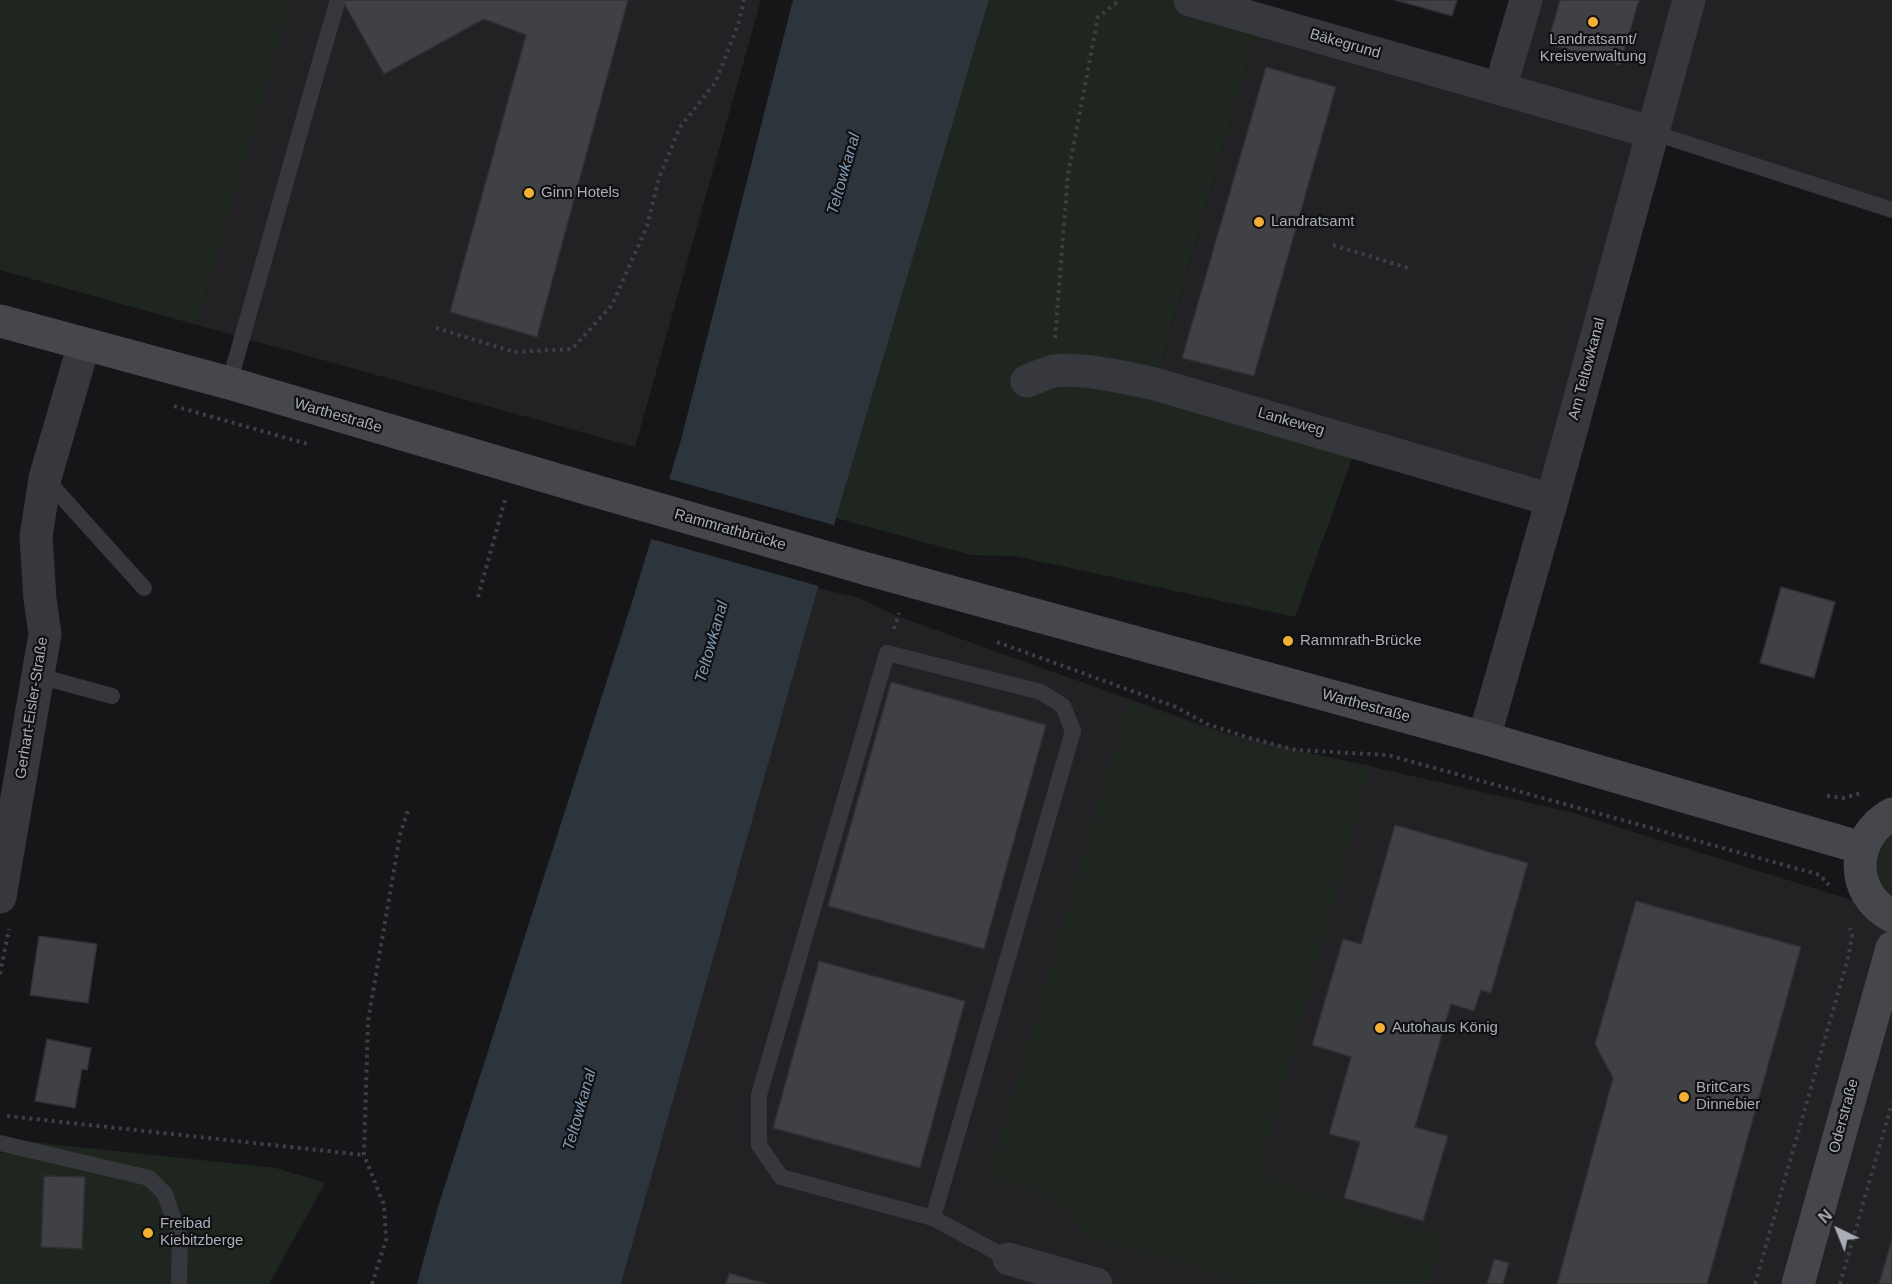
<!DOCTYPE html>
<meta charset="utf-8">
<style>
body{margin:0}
#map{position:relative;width:1892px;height:1284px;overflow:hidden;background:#161618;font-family:Arial,sans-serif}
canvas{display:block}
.north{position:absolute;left:1808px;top:1200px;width:60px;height:60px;-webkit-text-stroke:4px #111113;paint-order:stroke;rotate:317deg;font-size:16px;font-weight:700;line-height:24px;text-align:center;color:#a8adb8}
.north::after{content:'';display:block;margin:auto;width:21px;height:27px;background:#a8adb8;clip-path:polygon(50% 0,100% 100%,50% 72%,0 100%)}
</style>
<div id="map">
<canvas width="1892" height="1284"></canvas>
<div class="north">N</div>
</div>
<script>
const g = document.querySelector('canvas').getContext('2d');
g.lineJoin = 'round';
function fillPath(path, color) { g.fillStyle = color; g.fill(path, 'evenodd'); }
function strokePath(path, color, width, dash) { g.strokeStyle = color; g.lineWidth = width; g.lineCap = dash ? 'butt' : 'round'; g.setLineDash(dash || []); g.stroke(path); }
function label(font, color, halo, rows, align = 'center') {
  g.font = font + ' Arial,sans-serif'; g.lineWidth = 4.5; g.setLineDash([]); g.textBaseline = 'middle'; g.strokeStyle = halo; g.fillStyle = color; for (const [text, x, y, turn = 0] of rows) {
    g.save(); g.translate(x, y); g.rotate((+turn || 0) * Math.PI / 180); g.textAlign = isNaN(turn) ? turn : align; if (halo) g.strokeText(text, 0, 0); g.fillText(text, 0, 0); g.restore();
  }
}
const built = new Path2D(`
 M291 0H761L635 447 197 325Z
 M1526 0H1892V210L1652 132 1552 500 1155 384 1260 20 1500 89Z
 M818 588 859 598 897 616 1224 733 1570 812 1855 901 1892 794V1284H621Z`);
const green = new Path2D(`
 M0 0H291L197 325 0 270Z
 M989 0H1190L1260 20 1155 383 1358 442 1295 617 1015 556 971 555 836 518Z
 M1128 702 1250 744 1371 766 1259 1175 1443 1236 1428 1284H1254L1087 1236 1061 1204 1026 1184 988 1180Z
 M1892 833V895C1870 878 1875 851 1892 833Z
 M32 1142 276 1168 325 1183 269 1284H0V1153Z`);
const water = new Path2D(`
 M793 0H989L836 518 818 588 621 1284H417L438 1207 633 599 681 440Z`);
const pier = new Path2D(`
 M666 478 837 526 822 587 648 538Z`);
const building = new Path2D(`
 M342 0H628L537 337 450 312 526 35 484 19 384 74Z
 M1395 0H1457L1452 16Z
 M1560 0H1639L1620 65 1547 44Z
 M1266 67 1336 87 1254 376 1182 358Z
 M1781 587 1835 602 1814 678 1760 663Z
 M891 682 1046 725 984 949 828 906Z
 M1395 825 1528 863 1491 993 1481 990 1474 1011 1451 1004 1415 1127 1448 1136 1423 1221 1344 1198 1360 1142 1329 1134 1351 1057 1312 1045 1343 939 1361 944Z
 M1636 901 1801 947 1707 1284H1557L1613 1078 1595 1044Z
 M39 936 97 944 88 1003 30 995Z
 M819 961 965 1001 920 1168 773 1128Z
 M47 1039 91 1048 87 1070 82 1069 75 1108 35 1101Z
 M44 1176 85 1177 82 1249 41 1247Z
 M1892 1239V1284H1879Z
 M1494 1259 1509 1263 1503 1284H1487Z
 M729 1273 767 1284H726Z`);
const path = new Path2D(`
 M1333 245 1408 268
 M436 328 514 352 572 349 612 305 647 226 659 178 680 127 715 83 738 25 744 0
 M1055 338 1068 174 1098 17 1120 0
 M174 406 311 445
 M478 597 505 500
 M894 629 899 613
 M997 642 1176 707 1207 724 1250 738 1296 750 1388 755 1820 875 1829 885
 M1827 796 1844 798 1861 793
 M0 974 9 929
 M7 1116 364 1155
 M372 1284 386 1240 384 1205 364 1155 368 1021 400 835 409 807
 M1755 1284 1849 954 1852 935 1850 928
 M1840 1284 1892 1103`);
const lane = new Path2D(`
 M1651 132 1892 210
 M229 383C266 256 300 128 338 0
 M45 478 144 588
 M39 676 112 696
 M0 1143 149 1178 165 1194 180 1238 179 1284
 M933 1218 1073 731 1063 706 1041 692 887 653 759 1095V1145L781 1177 933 1218 1009 1259`);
const street = new Path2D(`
 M1190 0 1651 132
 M1500 89 1526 0
 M1027 381C1036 378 1045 373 1054 371 1083 367 1126 378 1155 384L1552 500
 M1484 738 1552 500 1689 0
 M0 897 45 634 40 599 36 537 45 478 84 344
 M1009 1259 1096 1284`);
const secondary = new Path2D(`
 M0 321 229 383 592 490
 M867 569 1484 738 1862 848
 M1892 814C1850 837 1849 894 1892 916
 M1798 1284 1892 948`);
const secondaryBridge = new Path2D(`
 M592 490 867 569`);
const markers = [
 [1593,22,6,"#f2b134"],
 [529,193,6,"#f2b134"],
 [1259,222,6,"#f2b134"],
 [1288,641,6,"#f2b134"],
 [1380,1028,6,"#f2b134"],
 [1684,1097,6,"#f2b134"],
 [148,1233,6,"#f2b134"]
];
const poiNames = [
 ["Landratsamt/",1593,40,"center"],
 ["Kreisverwaltung",1593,57,"center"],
 ["Ginn Hotels",541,193],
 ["Landratsamt",1271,222],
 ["Rammrath-Brücke",1300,641],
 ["Autohaus König",1392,1028],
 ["BritCars",1696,1088],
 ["Dinnebier",1696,1105],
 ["Freibad",160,1224],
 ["Kiebitzberge",160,1241]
];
const streetNames = [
 ["Bäkegrund",1345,44,16],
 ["Am Teltowkanal",1587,369,-75],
 ["Warthestraße",338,416,16],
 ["Lankeweg",1291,422,16],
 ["Rammrathbrücke",730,530,16],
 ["Warthestraße",1366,706,15],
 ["Gerhart-Eisler-Straße",32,708,-81],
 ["Oderstraße",1844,1116,-75]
];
const waterNames = [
 ["Teltowkanal",844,174,-74],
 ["Teltowkanal",712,642,-74],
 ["Teltowkanal",580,1110,-74]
];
fillPath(built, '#222225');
fillPath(green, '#1e261f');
fillPath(water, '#2c353c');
fillPath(pier, '#161618');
fillPath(building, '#404145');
strokePath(building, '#303034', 1.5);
strokePath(path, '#3d3f44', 4, [3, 4.5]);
strokePath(lane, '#37383d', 16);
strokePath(street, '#37383d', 33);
strokePath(secondary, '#45474d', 33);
strokePath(secondaryBridge, '#45474d', 33);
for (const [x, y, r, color] of markers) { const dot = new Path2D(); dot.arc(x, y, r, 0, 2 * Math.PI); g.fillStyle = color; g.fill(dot); strokePath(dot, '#111113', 2); }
label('15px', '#a8adb8', '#111113', poiNames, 'left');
label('15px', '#a8adb8', '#111113', streetNames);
label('italic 16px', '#7f9bb3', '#111113', waterNames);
</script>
